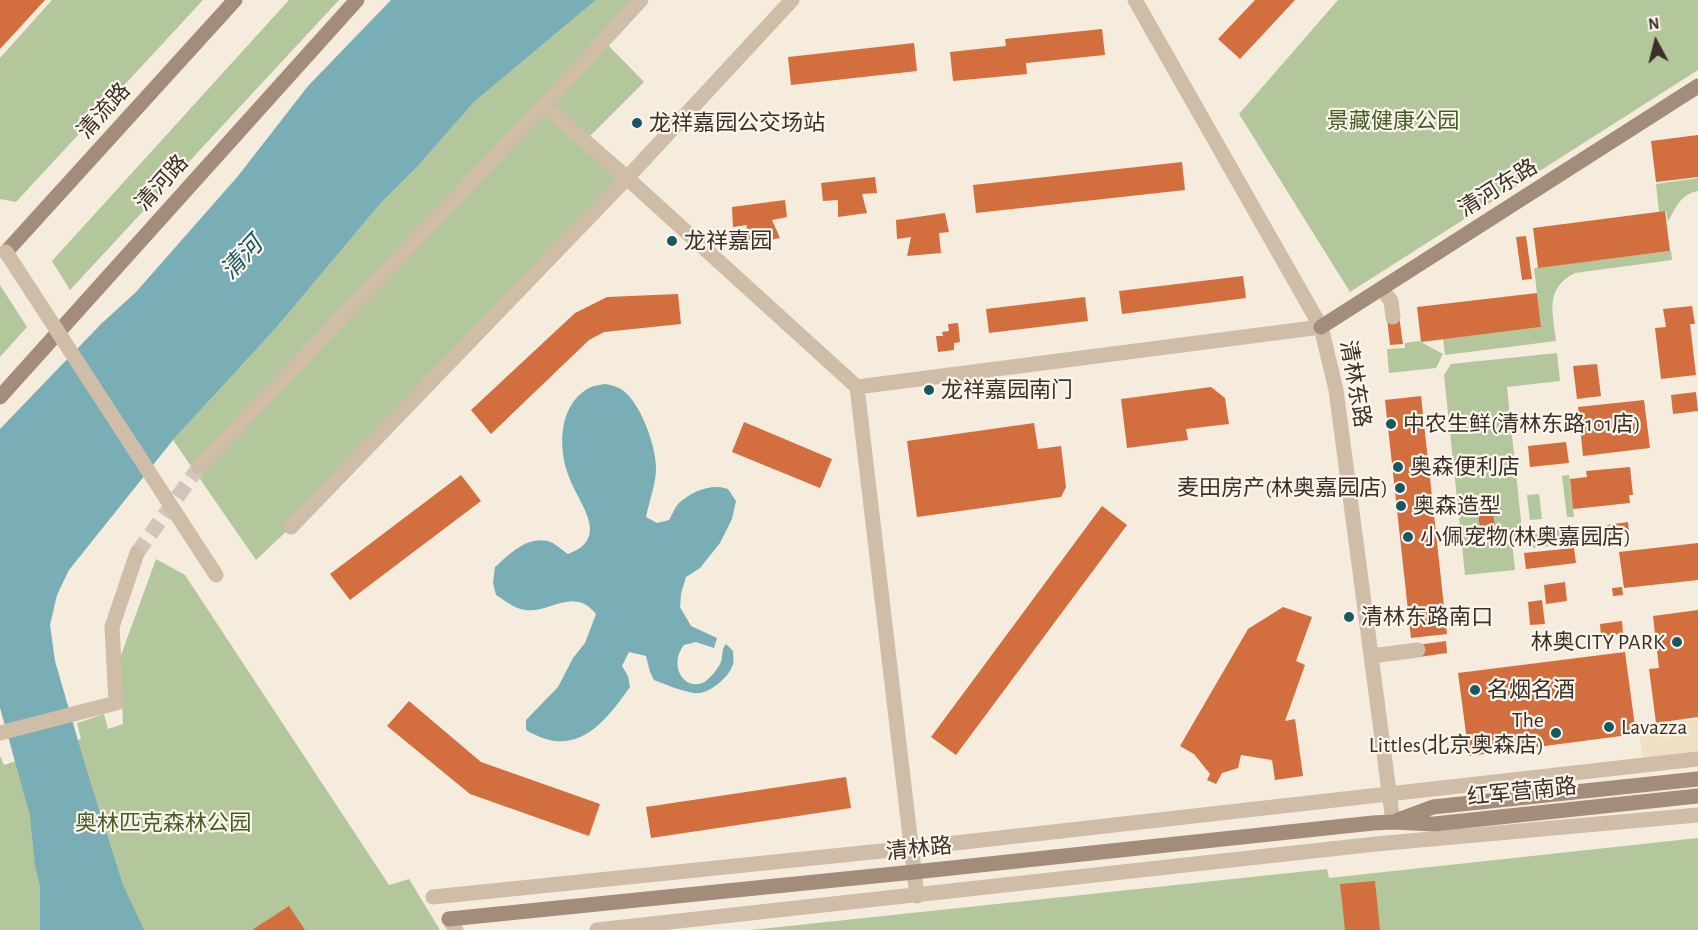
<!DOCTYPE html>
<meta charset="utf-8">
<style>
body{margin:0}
#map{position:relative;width:1698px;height:930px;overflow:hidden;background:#f5ecde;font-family:"Alegreya Sans",sans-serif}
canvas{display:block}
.north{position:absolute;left:1626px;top:12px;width:60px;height:60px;-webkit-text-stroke:4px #fcf5eb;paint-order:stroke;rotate:353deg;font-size:16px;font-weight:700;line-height:24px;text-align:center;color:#3b3029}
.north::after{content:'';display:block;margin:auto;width:21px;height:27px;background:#3b3029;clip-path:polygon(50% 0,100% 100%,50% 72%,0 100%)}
</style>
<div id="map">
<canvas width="1698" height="930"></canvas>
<div class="north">N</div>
</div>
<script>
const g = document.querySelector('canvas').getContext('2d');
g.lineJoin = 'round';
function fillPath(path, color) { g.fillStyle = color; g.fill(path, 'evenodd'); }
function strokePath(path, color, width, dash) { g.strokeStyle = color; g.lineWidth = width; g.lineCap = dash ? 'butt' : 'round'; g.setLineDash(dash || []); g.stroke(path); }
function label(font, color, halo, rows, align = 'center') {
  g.font = font + ' "Alegreya Sans","Noto Sans SC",sans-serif'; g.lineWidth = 4.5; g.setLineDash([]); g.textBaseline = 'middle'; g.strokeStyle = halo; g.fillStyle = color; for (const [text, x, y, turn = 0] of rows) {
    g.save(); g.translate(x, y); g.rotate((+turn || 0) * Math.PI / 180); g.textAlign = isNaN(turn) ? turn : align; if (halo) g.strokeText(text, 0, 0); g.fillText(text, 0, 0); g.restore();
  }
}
const green = new Path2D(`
 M52 0H203L16 202 0 199V58Z
 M289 0H339L70 290 52 261Z
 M596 0H641L604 41 644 82 584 142 627 178 291 527 256 560 173 440 276 328 380 204 416 168 474 102Z
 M1338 0H1698V70L1350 292 1239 114Z
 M1698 178V191C1681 194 1675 208 1668 222L1666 211 1659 212 1656 184Z
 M1671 251 1672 260 1575 273C1544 289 1553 312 1556 341L1445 355 1443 339 1541 327 1534 268Z
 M0 285 27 327 0 357Z
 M1419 341 1443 354 1436 368 1389 373 1387 349 1405 348V343Z
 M1557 353 1560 381 1507 387 1523 540 1512 542 1515 570 1465 575 1444 375 1451 364Z
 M1569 475 1574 517H1567L1562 476Z
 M1539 494 1542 519 1530 520 1527 495Z
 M1573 524 1575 543 1532 548 1530 529Z
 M156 559 185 575 389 885 409 879 440 930H0V756L4 765 81 739 77 723 104 714 108 729 123 724 120 658Z
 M1698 838V930H751L1327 869 1329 878Z`);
const plaza = new Path2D(`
 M1698 719V759L1643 765 1639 726Z`);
const water = new Path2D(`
 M391 0H596L474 102 417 167 380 204 276 328 173 440 69 570 57 595 50 625 55 661 86 768 123 885 144 930H40V886L35 866 30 815 0 708V429L101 324 136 292 238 176 308 86Z
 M605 384C612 385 620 387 626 393 642 408 657 448 656 471 655 486 649 502 646 517L657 523 669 520C672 515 675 507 679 503 692 491 712 483 728 489L736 501 732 519 720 543 700 568 686 577 681 594 680 607 691 626 717 638 714 648 696 642 684 645C667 666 686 694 706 681 711 677 718 669 721 662 723 656 721 650 726 644L733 651C733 655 734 660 733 664 730 677 707 696 694 693 681 691 667 685 654 680L650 672 646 656 629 652 622 666 628 676 630 687C603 725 575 760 526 730V720L558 687 573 658 585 643 596 614C574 586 551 613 525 610 515 609 504 600 496 595L493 583 495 567C510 554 526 536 548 541 555 543 562 550 568 554 612 538 578 503 569 477 558 449 558 407 587 389 592 386 599 385 605 384Z`);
const building = new Path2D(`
 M0 0H45L0 49Z
 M1255 0H1295L1240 59 1218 39Z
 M1102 29 1105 55 1026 63 1027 74 953 81 950 52 1006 46 1005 39Z
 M914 43 917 71 791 85 788 57Z
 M1698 135V177L1656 182 1651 141Z
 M1182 162 1185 190 976 213 973 185Z
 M875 177 877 193 862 194 867 213 838 217V200L823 201 821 183Z
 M785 200 787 217 772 220 780 238 745 244 747 225 733 227 732 207Z
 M1665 211 1670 251 1538 268 1533 228Z
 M945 213 949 232 939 233 941 253 907 256 911 237 897 239 896 220Z
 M1526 236 1532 279 1522 280 1516 237Z
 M1243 276 1246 298 1122 314 1119 291Z
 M1537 293 1541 327 1421 342 1417 307Z
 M678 294 681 324 604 332 589 340 491 434 471 410 575 313 607 297Z
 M1085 297 1088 321 989 333 986 309Z
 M1692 306 1695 324H1690L1696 375 1661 379 1655 328 1666 327 1663 309Z
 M1399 316 1403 344 1390 345 1387 318Z
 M958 323 960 342 954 343V350L938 352 936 336H943L942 332 949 331 948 324Z
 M1597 364 1601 396 1577 399 1573 366Z
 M1211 387 1225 398 1229 424 1186 429 1188 440 1127 448 1121 399Z
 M1696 392 1698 411 1673 414 1671 395Z
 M1421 396 1447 634 1411 638 1385 400Z
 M1644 400 1650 448 1583 456 1578 407Z
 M744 422 832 459 820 488 732 452Z
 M1034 423 1038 449 1061 446 1066 487 1061 497 917 517 907 441Z
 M1566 442 1569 463 1530 467 1528 446Z
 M1630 467 1633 495H1629L1630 503 1573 509 1570 479 1587 477 1586 471Z
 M461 475 481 501 350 600 330 574Z
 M1102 506 1127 525 956 755 931 737Z
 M1493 513 1495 527 1480 529 1478 514Z
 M1628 522 1629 532 1609 535 1607 525Z
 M1698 543V580L1624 588 1619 552Z
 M1574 548 1576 563 1526 569 1524 553Z
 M1565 582 1567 601 1546 604 1544 585Z
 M1622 587 1623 595 1613 596 1612 588Z
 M1542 600 1545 624 1530 625 1528 602Z
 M1283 607 1312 617 1296 661 1305 665 1285 721 1295 719 1303 776 1275 780 1272 760 1241 755 1238 768 1222 773 1216 784 1207 780 1210 774 1194 754 1180 746 1248 629Z
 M1698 610V717L1656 723 1649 669 1659 668 1653 616Z
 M1622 621 1623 634 1601 636 1600 624Z
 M1446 641 1447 653 1419 657 1417 645Z
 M1625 652 1636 734 1469 756 1458 673Z
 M409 701 481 762 600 804 589 836 470 794 387 726Z
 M846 777 851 808 651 838 646 807Z
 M1375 881 1380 930H1345L1340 884Z
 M289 906 305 930H252Z`);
const streetTunnel = new Path2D(`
 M137 553 199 467`);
const street = new Path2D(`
 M1135 0 1321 327 1336 390 1393 822
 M544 105 627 178 857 387 1321 327
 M1387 296 1391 301 1393 317
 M857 387 917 896
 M199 467 544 105 641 0
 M291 527 627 178 792 0
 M1371 656 1418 650
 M0 733 116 703 112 627 137 553
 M433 897 911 848 1698 759
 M449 919 456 930
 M597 930 1376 844 1698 815`);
const secondary = new Path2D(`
 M6 252 235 0
 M1321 327 1698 86
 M0 397 357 0
 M1398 820 1433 807 1698 779
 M449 919 914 872 1373 823 1393 822 1434 824 1698 796`);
const streetBridge = new Path2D(`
 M6 252 216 575`);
const markers = [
 [637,123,6,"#195762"],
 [672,241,6,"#195762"],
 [929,390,6,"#195762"],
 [1391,424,6,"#195762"],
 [1398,467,6,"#195762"],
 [1400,488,6,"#195762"],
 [1401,506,6,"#195762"],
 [1408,537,6,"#195762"],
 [1349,617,6,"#195762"],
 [1677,642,6,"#195762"],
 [1475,690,6,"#195762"],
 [1609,727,6,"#195762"],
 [1556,733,6,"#195762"]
];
const streetNames = [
 ["清流路",104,111,-48],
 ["清河路",162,183,-48],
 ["清河东路",1498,188,-32],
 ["清林东路",1355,384,80],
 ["红军营南路",1522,792,-6],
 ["清林路",919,849,-6]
];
const parkNames = [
 ["景藏健康公园",1393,121],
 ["奥林匹克森林公园",163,823]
];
const poiNames = [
 ["龙祥嘉园公交场站",649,123],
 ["龙祥嘉园",684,241],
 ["龙祥嘉园南门",941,390],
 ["中农生鲜(清林东路101店)",1403,424],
 ["奥森便利店",1410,467],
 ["麦田房产(林奥嘉园店)",1388,488,"right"],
 ["奥森造型",1413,506],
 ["小佩宠物(林奥嘉园店)",1420,537],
 ["清林东路南口",1361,617],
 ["林奥CITY PARK",1665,642,"right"],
 ["名烟名酒",1487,690],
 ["The",1544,720,"right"],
 ["Littles(北京奥森店)",1544,745,"right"],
 ["Lavazza",1621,727]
];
const waterNames = [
 ["清河",242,258,-47]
];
fillPath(green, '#b4c69b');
fillPath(plaza, '#efdfc3');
fillPath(water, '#79aeb6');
fillPath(building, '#d36e3e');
strokePath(streetTunnel, '#d0c6ba', 15, [15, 8]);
strokePath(street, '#cfbda8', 15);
strokePath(secondary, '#a38c79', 15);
strokePath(streetBridge, '#cfbda8', 15);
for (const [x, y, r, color] of markers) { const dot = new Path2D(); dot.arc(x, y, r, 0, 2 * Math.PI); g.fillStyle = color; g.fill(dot); strokePath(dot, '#fcf5eb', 2); }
label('22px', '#3b3029', '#fcf5eb', streetNames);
label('22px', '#465c29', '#fcf5eb', parkNames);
label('22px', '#3b3029', '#fcf5eb', poiNames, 'left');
label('italic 24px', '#195762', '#fcf5eb', waterNames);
</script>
